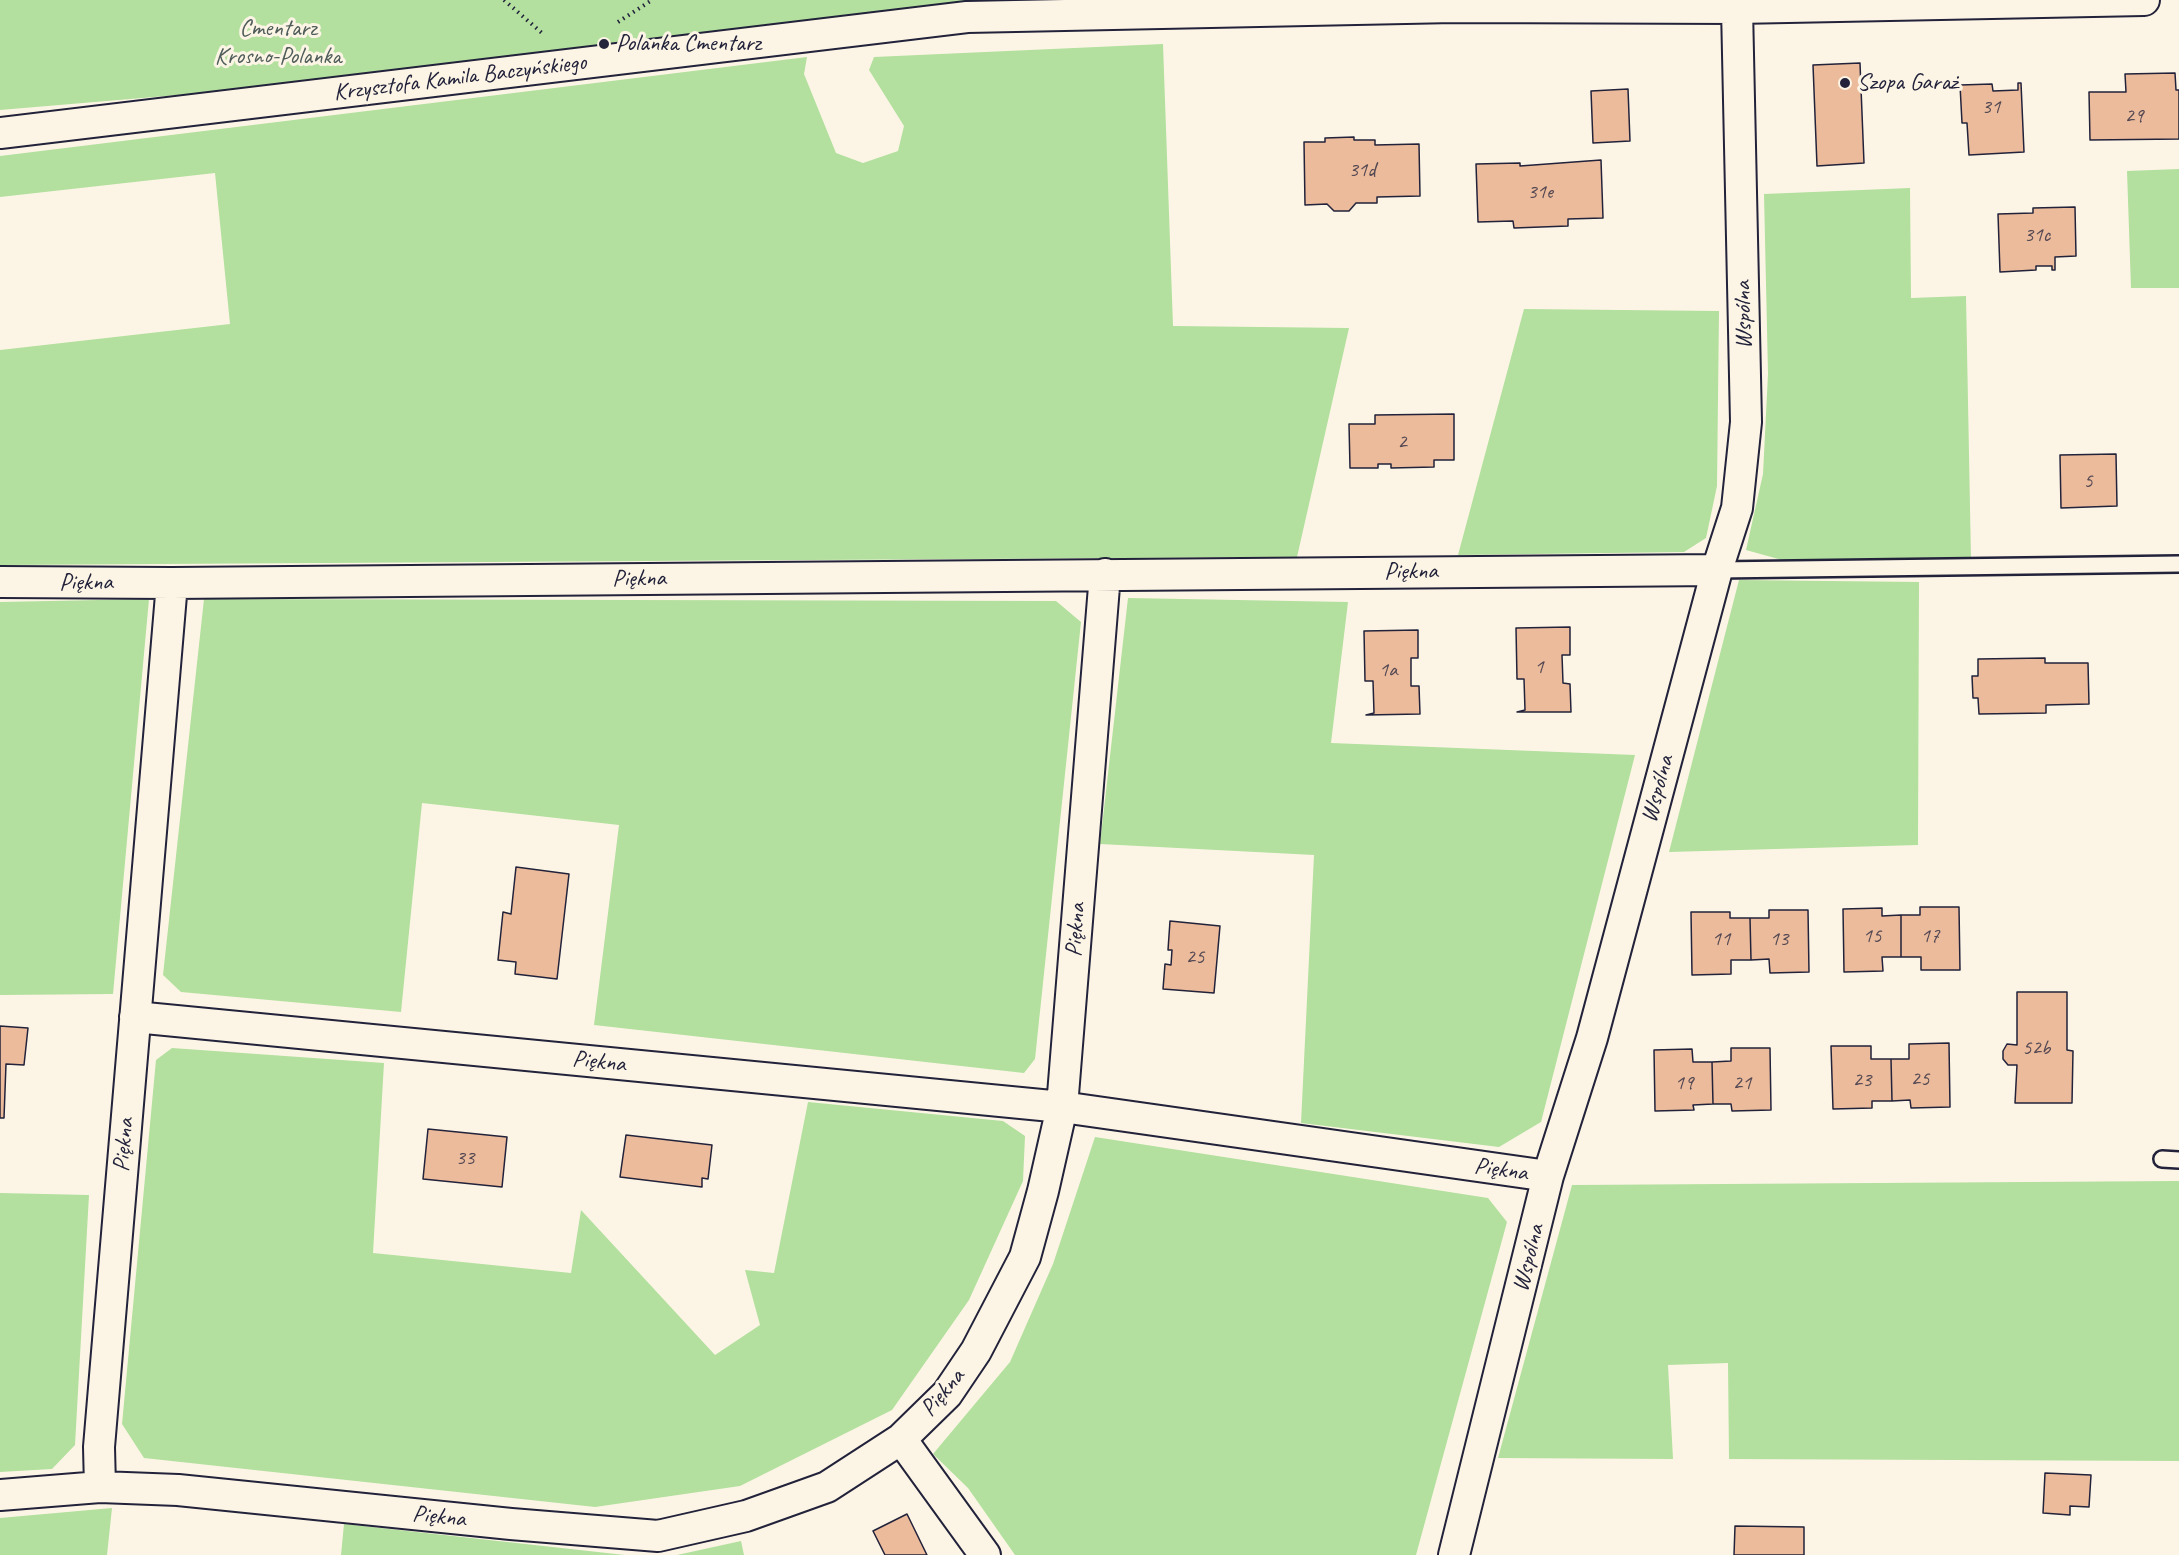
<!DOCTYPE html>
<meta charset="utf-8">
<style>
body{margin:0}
canvas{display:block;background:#fcf5e5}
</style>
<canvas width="2179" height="1555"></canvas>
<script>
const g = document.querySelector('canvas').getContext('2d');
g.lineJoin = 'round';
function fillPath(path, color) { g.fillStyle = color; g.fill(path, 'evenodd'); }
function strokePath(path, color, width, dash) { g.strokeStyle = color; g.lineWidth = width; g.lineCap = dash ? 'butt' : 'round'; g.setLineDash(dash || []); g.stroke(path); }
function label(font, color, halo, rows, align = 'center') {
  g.font = font + ' Caveat,sans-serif'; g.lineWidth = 6; g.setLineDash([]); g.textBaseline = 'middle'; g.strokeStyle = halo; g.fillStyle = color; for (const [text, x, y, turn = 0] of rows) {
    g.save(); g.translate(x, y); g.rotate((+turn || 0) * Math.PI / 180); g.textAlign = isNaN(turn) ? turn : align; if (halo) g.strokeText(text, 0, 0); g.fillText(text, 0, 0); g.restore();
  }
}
const green = new Path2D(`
 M0 0H1454L967 17 249 89 0 110Z
 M1163 44 1173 326 1349 328 1297 557 0 565V350L230 324 215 173 0 197V156L807 57 804 74 836 153 863 163 898 151 904 126 869 70 874 57Z
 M2179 169V288H2131L2127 171Z
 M1910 188 1911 298 1966 296 1971 560H1782L1746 550 1763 474 1768 374 1764 194Z
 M1524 309 1719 311 1717 486 1706 538 1684 552 1458 555Z
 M1739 580 1919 582 1918 845 1669 852Z
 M1128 598 1348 602 1331 743 1635 755 1541 1122 1499 1147 1301 1123 1314 855 1100 844Z
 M149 599 113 994 0 995V602Z
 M204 599 1056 601 1081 622 1035 1059 1024 1073 594 1025 619 825 422 803 401 1012 181 992 163 975Z
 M172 1048 384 1063 373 1253 571 1273 581 1210 715 1355 760 1325 745 1270 774 1273 808 1102 1003 1121 1025 1136 1023 1181 969 1300 892 1410 740 1486 595 1507 144 1458 122 1424 156 1060Z
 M1095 1137 1488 1198 1507 1222 1416 1555H1015L968 1488 933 1454 1010 1362 1053 1264Z
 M2179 1181V1461L1729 1459 1728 1363 1668 1365 1673 1459 1498 1458 1572 1185Z
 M0 1193 89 1195 75 1445 52 1469 0 1472Z
 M112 1508 107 1555H0V1518Z
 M344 1524 625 1555H341Z
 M741 1541 744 1555H677Z`);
const building = new Path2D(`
 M1860 63 1864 163 1817 166 1813 65Z
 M2175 73 2176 90H2179V139L2090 140 2089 92H2126L2125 74Z
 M2018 83H2021L2024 152 1969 155 1967 123H1962L1960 85 1992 84 1993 91 2018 90Z
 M1628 89 1630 141 1593 143 1591 91Z
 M1354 137V140H1375V145L1419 144 1420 196 1377 197V203H1356L1349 211H1334L1327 204 1305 205 1304 142H1325V138Z
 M1601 160 1603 218 1568 219V226L1514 228 1513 221 1478 222 1476 164 1520 163V166Z
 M2075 207 2076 256 2055 257V270H2052V266H2036V270L2000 272 1998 214 2033 213V208Z
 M1454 414V460H1434V467L1391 468V464H1378V468H1350L1349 424H1375V415Z
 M2116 454 2117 506 2061 508 2060 455Z
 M1570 627V655H1562L1563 683 1570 684 1571 712H1517L1525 710 1524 679H1517L1516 628Z
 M1418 630V658H1411V686H1419L1420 714 1366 715 1374 713 1373 681H1365L1364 631Z
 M2045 658V663H2088L2089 704 2046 705V713L1979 714 1978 698H1973L1972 676H1978V659Z
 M516 867 569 874 557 979 515 974 516 962 498 960 503 912 511 914Z
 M1920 907H1959L1960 970H1921V957H1901V915H1920Z
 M1882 908V916L1901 915V957H1882L1883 971 1844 972 1843 909Z
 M1769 910H1808L1809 972 1770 973 1769 959 1751 960 1750 918H1769Z
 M1691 912H1730V918H1750L1751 960H1731V974L1692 975Z
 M1170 921 1220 926 1214 993 1163 989 1165 964 1171 965 1172 950H1168Z
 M2017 992H2067V1050L2073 1051 2072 1103H2015L2017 1065H2008L2003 1059V1051L2007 1044 2017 1045Z
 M0 1026 28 1028 24 1065 6 1064 4 1118H0Z
 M1949 1043 1950 1107 1911 1108 1910 1100 1892 1101 1891 1059H1909V1044Z
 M1831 1046H1871V1059H1891L1892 1101H1872V1108L1833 1109Z
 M1731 1048H1770L1771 1110 1732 1111 1731 1104H1713L1712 1062 1731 1061Z
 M1692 1049 1693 1062H1712L1713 1104 1693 1105 1694 1110 1655 1111 1654 1050Z
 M428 1129 507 1137 502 1187 423 1179Z
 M626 1135 712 1145 708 1179 702 1178V1187L620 1177Z
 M2045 1473 2091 1475 2089 1507 2070 1506V1515L2043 1513Z
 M907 1514 927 1555H885L873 1531Z
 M1735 1526 1804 1527V1555H1734Z`);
const path = new Path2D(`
 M504 0 542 33
 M618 22 652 0`);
const service = new Path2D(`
 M1717 570 2179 564
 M2162 1159 2179 1160`);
const minor = new Path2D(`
 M0 133 967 17 1454 7 1737 8 2144 0
 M0 582 172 583 1717 570
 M172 583 99 1447 100 1487 178 1490 511 1524 658 1536 746 1516 827 1487 901 1439 947 1394 976 1351 1025 1257 1043 1191 1062 1107 1105 574
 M135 1017 1062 1107 1548 1176
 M901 1439 985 1555
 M0 1495 100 1487
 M1454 1555 1548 1176 1592 1038 1717 570 1737 508 1746 422 1737 8`);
const markers = [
 [604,44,6,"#22223b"],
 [1845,83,6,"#22223b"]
];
const numberNames = [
 ["31",1991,107],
 ["29",2134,116],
 ["31d",1362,170],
 ["31e",1540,192],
 ["31c",2037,235],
 ["2",1402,442],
 ["5",2088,481],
 ["1",1539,667],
 ["1a",1388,670],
 ["15",1872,936],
 ["17",1930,936],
 ["11",1721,939],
 ["13",1779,939],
 ["25",1195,957],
 ["52b",2036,1048],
 ["25",1920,1079],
 ["23",1862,1080],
 ["19",1684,1083],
 ["21",1742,1083],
 ["33",465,1158]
];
const parkNames = [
 ["Cmentarz",278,29],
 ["Krosno-Polanka",278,57]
];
const poiNames = [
 ["Polanka Cmentarz",616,44],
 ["Szopa Garaż",1857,83]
];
const streetNames = [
 ["Krzysztofa Kamila Baczyńskiego",460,78,-7],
 ["Wspólna",1744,315,-91],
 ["Piękna",1411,572],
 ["Piękna",639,579,-1],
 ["Piękna",86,583],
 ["Wspólna",1658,789,-75],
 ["Piękna",1076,930,-86],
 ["Piękna",599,1062,6],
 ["Piękna",124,1145,-85],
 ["Piękna",1501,1170,8],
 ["Wspólna",1529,1258,-76],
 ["Piękna",943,1393,-50],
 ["Piękna",439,1517,6]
];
fillPath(green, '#b3e09e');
fillPath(building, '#ebbb9b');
strokePath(building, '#22223b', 1.5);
strokePath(service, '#22223b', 20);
strokePath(minor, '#22223b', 34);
strokePath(path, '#22223b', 4, [1.5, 4.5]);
strokePath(service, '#fcf5e5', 15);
strokePath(minor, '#fcf5e5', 30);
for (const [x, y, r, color] of markers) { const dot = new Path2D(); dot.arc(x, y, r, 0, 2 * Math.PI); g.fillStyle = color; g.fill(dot); strokePath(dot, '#fcf5e5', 2); }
label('21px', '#544853', null, numberNames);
label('24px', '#4e5b59', '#fcf5e5', parkNames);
label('24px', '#22223b', '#fcf5e5', poiNames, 'left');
label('24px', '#22223b', '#fcf5e5', streetNames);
</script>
